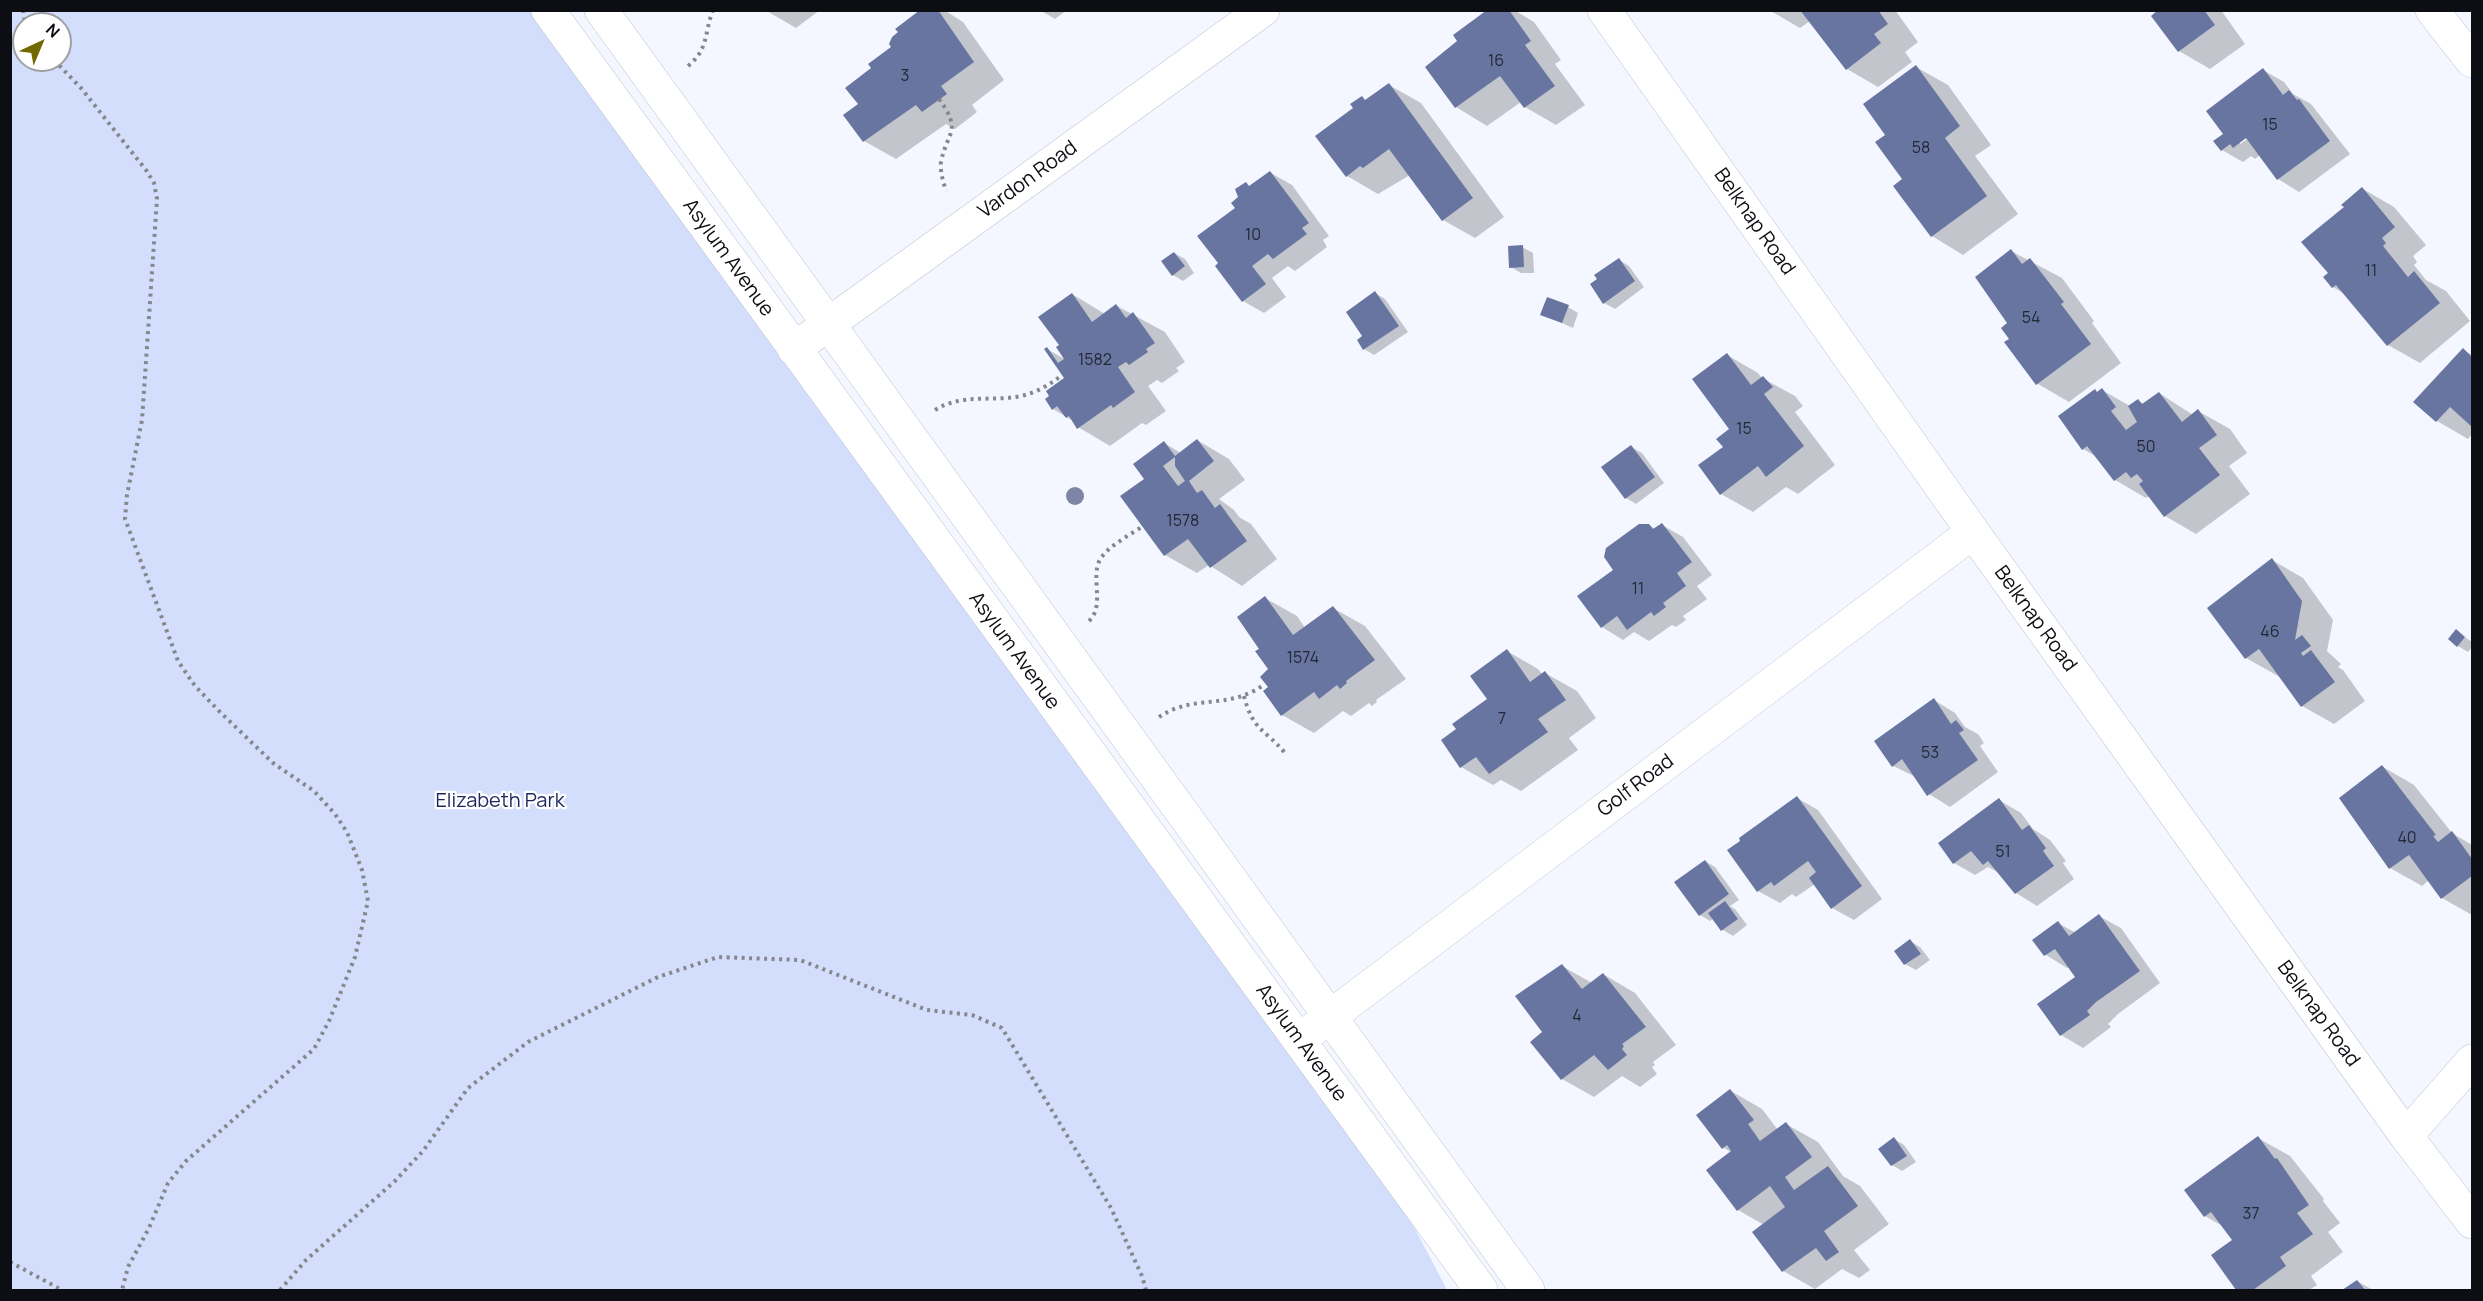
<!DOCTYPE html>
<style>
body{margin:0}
#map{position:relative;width:2483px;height:1301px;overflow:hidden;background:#f4f7ff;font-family:Manrope,sans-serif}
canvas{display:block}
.frame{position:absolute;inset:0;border:12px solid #0d0e13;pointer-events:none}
.north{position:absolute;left:12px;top:12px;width:60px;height:60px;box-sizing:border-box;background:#fff;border:2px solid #9e9fa1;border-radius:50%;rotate:44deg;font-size:16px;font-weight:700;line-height:24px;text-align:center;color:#0d0e13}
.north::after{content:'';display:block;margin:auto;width:21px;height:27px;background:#716800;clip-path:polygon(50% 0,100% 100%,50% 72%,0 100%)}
</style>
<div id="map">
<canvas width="2483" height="1301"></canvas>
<div class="frame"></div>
<div class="north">N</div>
</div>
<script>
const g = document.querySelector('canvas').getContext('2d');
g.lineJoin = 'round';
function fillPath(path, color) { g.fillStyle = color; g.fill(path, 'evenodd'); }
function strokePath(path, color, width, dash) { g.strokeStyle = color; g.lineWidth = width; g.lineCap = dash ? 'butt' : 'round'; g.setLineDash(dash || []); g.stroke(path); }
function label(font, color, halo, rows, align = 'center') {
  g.font = font + ' Manrope,sans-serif'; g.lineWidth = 4.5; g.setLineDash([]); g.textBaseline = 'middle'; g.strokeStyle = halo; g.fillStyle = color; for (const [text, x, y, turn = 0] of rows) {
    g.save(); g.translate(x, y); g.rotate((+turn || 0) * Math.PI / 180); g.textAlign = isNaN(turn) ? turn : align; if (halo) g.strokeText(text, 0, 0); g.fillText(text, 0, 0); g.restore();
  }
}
const green = new Path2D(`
 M529 10 1288 1049 1411 1221 1447 1290H11V11ZM24 24H60V60H24Z`);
const shadow = new Path2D(`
 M765 10H820L796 28Z
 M922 10H944L963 22 1004 80 972 105 977 112 955 129 946 124 896 159 864 141 860 105 873 68Z
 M1040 10H1067L1055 19Z
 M1494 10H1514L1534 22 1561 60 1555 64 1585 105 1556 125 1525 107 1521 102 1487 126 1456 107Z
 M1769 10H1895L1918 42 1905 52 1912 62 1878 87 1847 69 1810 21 1800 28Z
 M2160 10H2221L2245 44 2210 69 2179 51Z
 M1916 67 1948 85 1991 145 1975 156 2018 214 1963 255 1932 236 1904 180Z
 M2263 70 2284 82 2293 94 2311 104 2350 154 2299 192 2278 179 2260 155 2255 159 2251 156 2243 162 2222 150 2225 134ZM2253 135 2240 144V141Z
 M1389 85 1421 103 1504 217 1475 238 1443 220 1410 175 1378 194 1347 176 1355 108 1362 98 1366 101Z
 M1271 173 1292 185 1329 236 1323 240 1327 247 1295 271 1288 266 1272 278 1286 297 1264 313 1243 301 1220 264 1246 184 1250 187Z
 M2363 189 2394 207 2426 245 2413 256 2417 262 2414 265 2426 280 2446 291 2470 321 2420 363 2388 345 2346 295 2333 287 2330 274 2346 207Z
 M1522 247 1533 253 1534 273H1521L1511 267Z
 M2011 251 2062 278 2094 321 2092 323 2121 363 2069 402 2038 384 2011 339Z
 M1174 253 1185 259 1194 273 1183 281 1173 275Z
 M1619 260 1629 266 1644 287 1615 309 1604 303Z
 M1375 293 1385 299 1408 332 1374 355 1364 349V336Z
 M1072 294 1105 314 1117 306 1165 332 1185 362 1176 368 1179 371 1162 383 1157 380 1148 386 1166 411 1146 425 1142 423 1110 446 1078 427 1075 422 1053 409 1066 379 1047 349 1068 361 1061 346Z
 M1568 307 1578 313 1573 328 1542 314Z
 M2463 350 2472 355V434L2468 439 2437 421Z
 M1727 355 1758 373 1762 378 1795 396 1803 406 1795 412 1835 465 1798 494 1786 487 1753 512 1721 494 1725 447 1732 430Z
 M2102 390 2130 406 2138 401 2144 404 2159 393 2193 415 2198 411 2230 429 2247 453 2229 466 2250 494 2196 534 2165 516 2150 496 2146 498 2115 480 2097 457 2083 449 2095 391 2099 393Z
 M1197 440 1229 459 1245 480 1219 499 1234 510 1239 517 1251 524 1277 559 1242 586 1209 565 1197 573 1165 555 1146 479 1164 443 1181 453Z
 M1631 447 1642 453 1664 483 1636 504 1626 498Z
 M1649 525 1655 529 1662 525 1683 537 1712 575 1697 586 1707 599 1683 616 1686 620 1676 627 1672 625 1649 641 1634 632 1623 640 1602 627 1615 570Z
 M2272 560 2303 578 2333 620 2327 651 2341 664 2338 667 2343 670 2365 701 2334 724 2302 706 2280 675 2278 676 2246 658 2209 608Z
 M1265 598 1297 616 1305 628 1333 608 1365 626 1406 679 1376 700 1377 702 1372 706 1369 703 1351 716 1343 711 1314 733 1282 715 1270 687V669L1261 649Z
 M2456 631 2472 642V647L2468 652 2458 646Z
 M1507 651 1538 669 1543 675 1545 673 1577 691 1596 718 1569 738 1578 750 1521 791 1501 780 1493 785 1461 767 1458 729 1489 699Z
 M1934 700 1955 713 1965 727 1978 734 1984 743 1980 746 1998 772 1950 807 1929 794 1916 777 1893 766Z
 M2383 767 2414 785 2452 833 2472 845V915L2442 898 2429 880 2422 886 2390 868Z
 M1797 798 1818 810 1882 899 1854 920 1832 908 1815 884 1796 897 1792 894 1780 903 1758 891Z
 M1999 800 2021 813 2033 829 2050 840 2066 861 2063 863 2074 879 2037 906 2016 893 2001 874 1988 867 1975 875 1954 863Z
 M1705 861 1715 867 1739 900 1730 906 1735 909 1747 925 1733 936 1723 930 1714 918 1710 921 1700 915Z
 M2099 916 2121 928 2160 983 2118 1014 2108 1024 2111 1027 2083 1048 2061 1035 2039 1004 2077 977 2069 966 2067 968 2046 955 2034 940 2058 923 2076 933Z
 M1910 941 1920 947 1930 960 1916 970 1905 964 1896 951Z
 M1562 966 1592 983 1603 974 1635 993 1676 1045 1653 1062 1655 1065 1652 1067 1657 1074 1640 1087 1622 1076 1594 1097 1562 1079 1544 1033Z
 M1731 1091 1762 1109 1778 1130 1786 1124 1818 1142 1843 1176 1860 1186 1889 1224 1854 1250 1870 1270 1859 1278 1842 1269 1815 1289 1783 1271 1754 1232 1764 1225 1738 1210 1732 1153 1723 1147Z
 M2258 1138 2290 1156 2324 1199 2323 1201 2340 1223 2328 1232 2343 1252 2311 1276 2317 1285 2309 1290H2238L2213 1256 2234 1241 2224 1227 2205 1216Z
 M1894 1139 1904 1145 1916 1162 1902 1171 1892 1165Z
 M2357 1281 2373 1290H2344Z`);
const building = new Path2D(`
 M920 10H938L974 62 941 86 947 94 922 112 916 105 863 142 843 115 858 104 845 88 871 68 868 64 891 47 889 44 892 37 898 32 895 29Z
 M1487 10H1509L1531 41 1525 45 1555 86 1524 108 1500 76 1455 108 1425 67 1457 41 1453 35Z
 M1800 10H1878L1888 24 1874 34 1881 43 1846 70Z
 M2158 10H2204L2215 25 2178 52 2151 16Z
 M1916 65 1960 126 1945 138 1987 196 1931 237 1893 186 1902 179 1875 142 1885 135 1863 104Z
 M2263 68 2283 95 2289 90 2297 100 2299 99 2330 141 2277 180 2246 138 2233 148 2230 144 2221 151 2213 141 2223 134 2206 111Z
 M1389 83 1473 198 1442 221 1389 149 1363 168 1360 166 1346 177 1315 136 1353 108 1350 104 1362 96 1365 100Z
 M1270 171 1309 223 1302 228 1307 234 1273 259 1268 254 1252 266 1266 284 1242 302 1215 266 1218 263 1197 236 1235 208 1231 203 1238 197 1235 189 1246 182 1249 186Z
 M2362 187 2395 227 2382 238 2386 243 2383 246 2408 277 2414 271 2440 303 2387 346 2336 285 2332 288 2323 277 2328 273 2301 242 2344 207 2341 205Z
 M1523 245 1524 267 1509 268 1508 246Z
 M2011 249 2022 264 2030 258 2064 302 2061 304 2091 344 2036 385 2004 342 2009 339 2001 328 2007 323 1975 277Z
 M1174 252 1185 266 1172 276 1161 261Z
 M1619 258 1635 281 1603 304 1590 284 1597 279 1594 275Z
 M1375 291 1399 326 1363 350 1357 340 1362 336 1346 312Z
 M1072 293 1092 322 1116 304 1126 318 1133 312 1155 343 1146 349 1148 352 1129 365 1126 362 1118 367 1135 392 1113 408 1111 405 1077 429 1069 416 1066 418 1057 406 1052 410 1045 399 1049 396 1046 391 1064 378 1044 349 1047 347 1058 363 1064 359 1056 347 1059 345 1038 317Z
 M1547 297 1569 305 1562 323 1540 315Z
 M2463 348 2472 357V427L2450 407 2436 422 2413 402Z
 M1727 353 1751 385 1763 376 1773 387 1764 394 1804 446 1766 477 1758 466 1720 495 1698 465 1723 447 1716 439 1729 429 1692 379Z
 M2102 388 2116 407 2111 411 2126 430 2137 422 2128 406 2138 399 2142 404 2159 392 2182 422 2198 409 2217 435 2199 448 2220 475 2164 517 2139 484 2143 481 2137 474 2131 478 2126 472 2114 481 2087 446 2082 450 2058 416 2095 389 2097 392Z
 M1197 439 1214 461 1189 481 1197 493 1202 490 1215 508 1220 504 1247 541 1210 568 1188 539 1164 556 1120 496 1144 479 1133 464 1164 441 1175 456ZM1175 457V466L1185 481 1178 486 1163 466Z
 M1631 445 1655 477 1625 499 1601 467Z
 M1662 523 1692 562 1677 573 1686 586 1663 603 1666 607 1654 616 1651 612 1627 630 1617 616 1601 628 1577 596 1613 570 1604 557 1606 548 1639 524H1649L1653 529Z
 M2272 558 2302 601 2295 640 2302 635 2311 646 2301 653 2303 656 2311 650 2335 682 2301 707 2259 649 2245 659 2207 608Z
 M1265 596 1293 635 1333 606 1375 660 1346 681 1347 683 1340 689 1337 685 1319 699 1314 692 1281 716 1263 691 1268 687 1260 677 1268 669 1255 651 1259 649 1237 617Z
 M2456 629 2465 637 2457 647 2448 639Z
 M1507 649 1530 682 1545 671 1566 700 1538 719 1548 732 1489 774 1476 757 1460 768 1441 740 1456 729 1452 724 1487 699 1470 676Z
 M1934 698 1951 724 1956 720 1964 730 1959 733 1978 760 1927 796 1902 759 1892 767 1874 741Z
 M2382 765 2436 835 2433 836 2438 842 2452 831 2472 859V876L2441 899 2409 855 2389 869 2339 798Z
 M1797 796 1862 886 1831 909 1809 878 1816 872 1808 861 1774 886 1771 882 1757 892 1727 850 1740 841 1739 838Z
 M1999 798 2022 830 2029 825 2046 848 2043 851 2054 866 2015 894 1988 861 1983 865 1971 851 1953 864 1938 843Z
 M1705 860 1729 894 1699 916 1674 882Z
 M1725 901 1738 919 1721 931 1708 913Z
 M2099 914 2140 971 2096 1002 2087 1011 2090 1015 2060 1036 2037 1004 2075 977 2055 949 2044 956 2032 940 2058 921 2069 936Z
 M1910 939 1921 954 1904 965 1894 951Z
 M1562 964 1582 989 1603 973 1646 1027 1622 1044 1624 1046 1622 1049 1627 1055 1608 1070 1594 1055 1561 1080 1530 1042 1542 1032 1515 996Z
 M1730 1089 1754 1120 1748 1124 1760 1141 1786 1122 1812 1157 1785 1177 1794 1190 1828 1166 1858 1206 1824 1231 1839 1252 1826 1261 1816 1248 1782 1272 1752 1232 1785 1207 1770 1186 1737 1211 1706 1170 1731 1151 1727 1145 1722 1149 1696 1115Z
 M2258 1136 2275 1159 2277 1158 2309 1205 2297 1213 2313 1234 2280 1257 2286 1266 2253 1290H2236L2211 1255 2232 1240 2211 1212 2204 1217 2184 1190Z
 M1894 1137 1907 1156 1891 1166 1878 1149Z
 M2357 1280 2365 1290H2342Z`);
const path = new Path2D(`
 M23 10 25 24
 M54 60 81 88 146 170 154 183 157 199 142 420 127 495 125 519 178 661 195 686 220 712 273 763 314 791 335 814 347 832 362 870 368 901 355 957 329 1021 314 1049 186 1161 168 1183 149 1228 128 1267 122 1290
 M688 66C709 49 704 33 713 10
 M939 99C963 132 947 131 941 162 940 172 943 181 946 191
 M935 410C961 394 988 401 1016 397 1034 394 1048 386 1062 375
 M1089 621C1106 605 1089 576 1101 558 1110 545 1130 535 1143 526
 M1244 696C1253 731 1264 728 1285 753
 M1159 717C1195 693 1228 711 1265 684
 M10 1262 62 1290
 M280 1290 306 1260 394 1182 423 1151 468 1088 528 1042 658 977 718 957 800 960 927 1010 972 1015 1002 1028 1111 1208 1142 1276 1146 1290`);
const minor = new Path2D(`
 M1604 10 1973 532 2406 1136 2472 1222
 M2432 10 2472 61
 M794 349 1263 10
 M1299 1040 1973 532
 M2406 1136 2472 1061`);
const secondary = new Path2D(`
 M548 10 1481 1290
 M601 10 1528 1290`);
const trees = [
 [1075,496]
];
const numberNames = [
 ["16",1496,62],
 ["3",905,77],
 ["15",2270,126],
 ["58",1921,149],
 ["10",1253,236],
 ["11",2371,272],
 ["54",2031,319],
 ["1582",1095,361],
 ["15",1744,430],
 ["50",2146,448],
 ["1578",1183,522],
 ["11",1638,590],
 ["46",2270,633],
 ["1574",1303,659],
 ["7",1502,720],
 ["53",1930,754],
 ["40",2407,839],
 ["51",2003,853],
 ["4",1577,1017],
 ["37",2251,1215]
];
const streetNames = [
 ["Vardon Road",1028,180,-36],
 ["Belknap Road",1754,222,55],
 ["Asylum Avenue",728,258,54],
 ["Belknap Road",2035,619,54],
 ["Asylum Avenue",1014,651,54],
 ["Golf Road",1636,786,-37],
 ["Belknap Road",2318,1014,54],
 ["Asylum Avenue",1301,1043,54]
];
const parkNames = [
 ["Elizabeth Park",500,801]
];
fillPath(green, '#d3defc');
fillPath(shadow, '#0003');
fillPath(building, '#6775a0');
strokePath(minor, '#bfc4d1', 34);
strokePath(secondary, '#bfc4d1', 34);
strokePath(path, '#85878d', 4, [3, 4.5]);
strokePath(minor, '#fff', 33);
strokePath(secondary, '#fff', 33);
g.fillStyle = '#7d85a6';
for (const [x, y] of trees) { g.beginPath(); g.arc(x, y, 9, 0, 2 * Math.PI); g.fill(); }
label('16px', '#242836', null, numberNames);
label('20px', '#0d0e13', '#fff', streetNames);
label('20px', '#1c275e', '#fff', parkNames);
</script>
